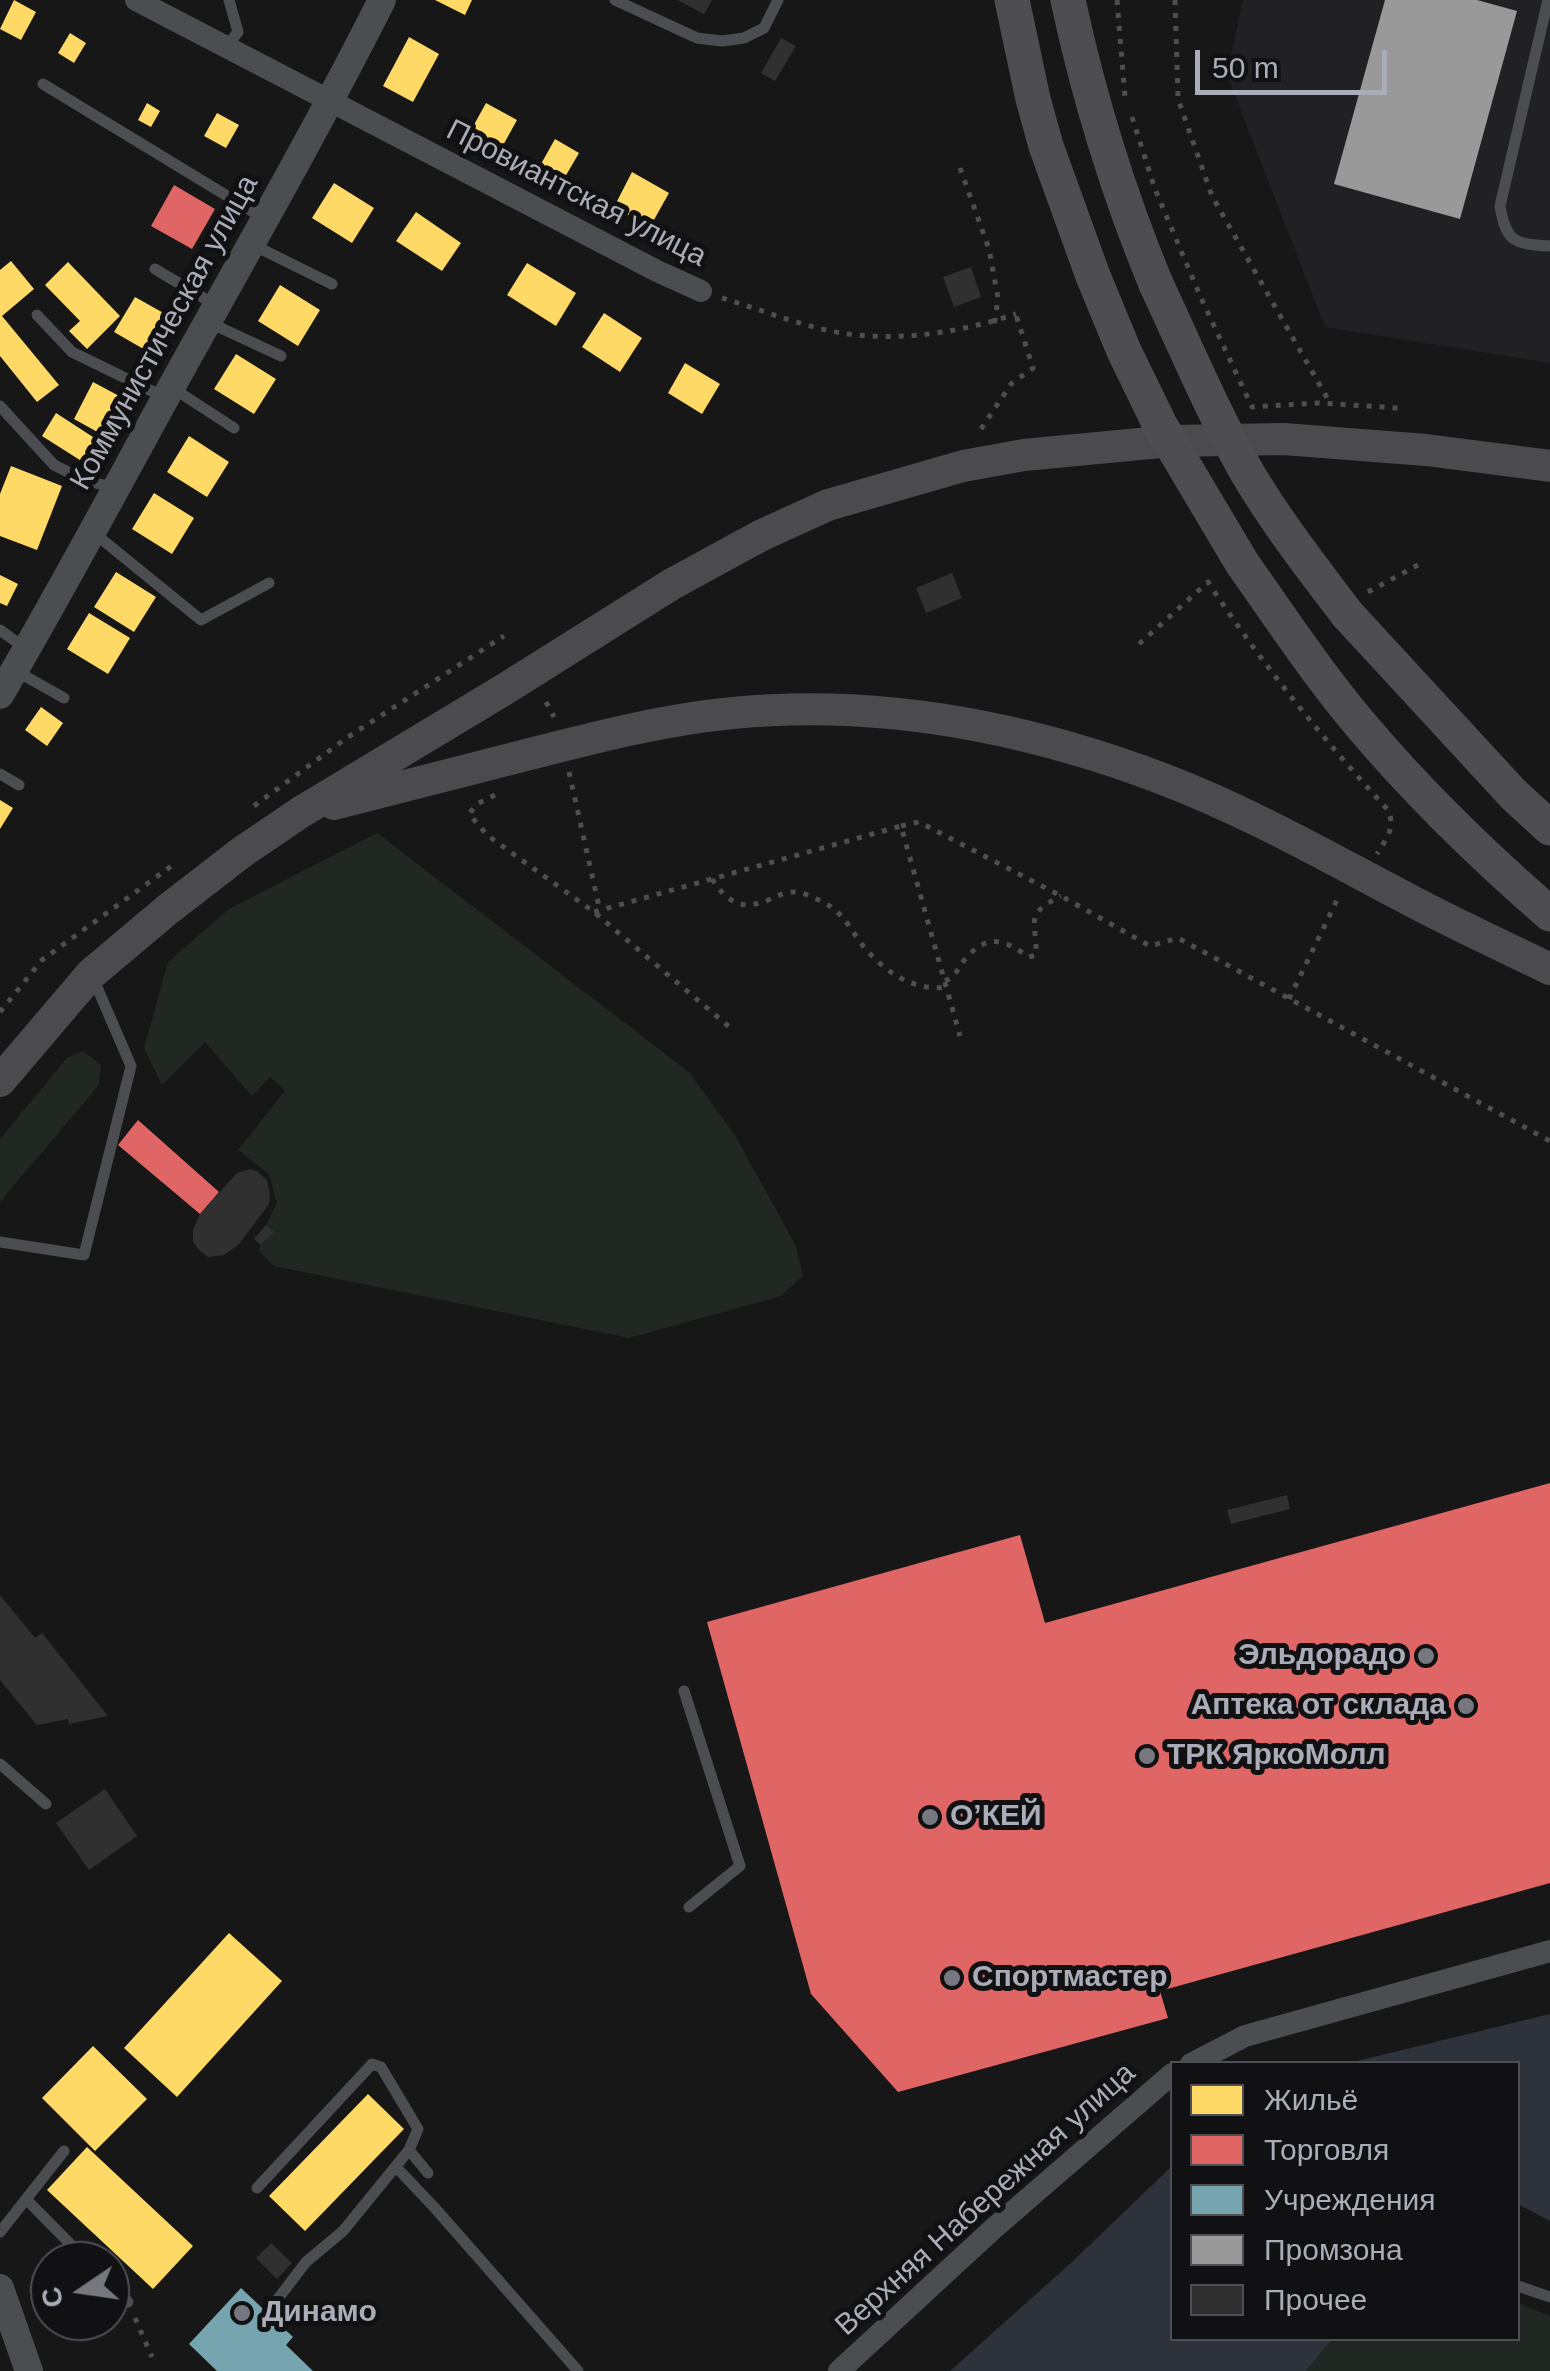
<!DOCTYPE html>
<meta charset="utf-8">
<style>
body{margin:0}
#map{position:relative;width:1550px;height:2371px;overflow:hidden;background:#171717;font-family:Helvetica,sans-serif}
canvas{display:block}
.legend{position:absolute;left:1170px;top:2061px;width:350px;height:280px;box-sizing:border-box;background:#111113;border:2px solid #4e4f55;margin:0;padding:12px 18px;list-style:none;font-size:30px;color:#aaacb7}
.legend li{display:flex;align-items:center;gap:20px;height:50px}
.legend b{width:50px;border:2px solid #4e4f55}
.north{position:absolute;left:30px;top:2241px;width:100px;height:100px;box-sizing:border-box;background:#111113;border:2px solid #4e4f55;border-radius:50%;rotate:257deg;font-size:28px;font-weight:700;line-height:40px;text-align:center;color:#aaacb7}
.north::after{content:'';display:block;margin:auto;width:35px;height:45px;background:#77787f;clip-path:polygon(50% 0,100% 100%,50% 72%,0 100%)}
.scale{position:absolute;left:1195px;top:50px;width:192px;height:45px;box-sizing:border-box;border:5px solid #aaacb7;border-top:0;padding-left:12px;font-size:30px;line-height:35px;white-space:nowrap;color:#aaacb7;-webkit-text-stroke:8px #111113;paint-order:stroke}
</style>
<div id="map">
<canvas width="1550" height="2371"></canvas>
<ul class="legend">
<li><b style="height:28px;background:#ffd966"></b>Жильё</li>
<li><b style="height:28px;background:#e06666"></b>Торговля</li>
<li><b style="height:28px;background:#76a5af"></b>Учреждения</li>
<li><b style="height:28px;background:#999"></b>Промзона</li>
<li><b style="height:28px;background:#303031"></b>Прочее</li>
</ul>
<div class="north">С</div>
<div class="scale">50 m</div>
</div>
<script>
const g = document.querySelector('canvas').getContext('2d');
g.lineJoin = 'round';
function fillPath(path, color) { g.fillStyle = color; g.fill(path, 'evenodd'); }
function strokePath(path, color, width, dash) { g.strokeStyle = color; g.lineWidth = width; g.lineCap = dash ? 'butt' : 'round'; g.setLineDash(dash || []); g.stroke(path); }
function label(font, color, halo, rows, align = 'center') {
  g.font = font + ' Helvetica,sans-serif'; g.lineWidth = 10; g.setLineDash([]); g.textBaseline = 'middle'; g.strokeStyle = halo; g.fillStyle = color; for (const [text, x, y, turn = 0] of rows) {
    g.save(); g.translate(x, y); g.rotate((+turn || 0) * Math.PI / 180); g.textAlign = isNaN(turn) ? turn : align; if (halo) g.strokeText(text, 0, 0); g.fillText(text, 0, 0); g.restore();
  }
}
const built = new Path2D(`
 M1243 0H1550V363L1325 327 1227 75Z`);
const green = new Path2D(`
 M377 833 689 1072 736 1137 796 1246 803 1276 781 1296 629 1338 274 1266 258 1250 273 1232 266 1225 277 1203 269 1174 238 1150 285 1091 270 1077 252 1096 205 1042 162 1085 144 1048 168 962 229 909Z
 M83 1051 101 1065 98 1086 0 1202V1139L67 1058Z
 M1518 2303 1550 2316V2371H1306L1332 2339 1518 2338Z`);
const water = new Path2D(`
 M1550 2014V2221L1518 2204V2064L1349 2063Z
 M1172 2166V2338L1332 2339 1306 2371H950L1072 2262Z`);
const homes = new Path2D(`
 M14 0 36 12 21 40 0 29Z
 M435 0H472L465 15Z
 M70 33 86 43 74 63 58 53Z
 M409 37 439 54 413 102 383 86Z
 M147 103 160 111 151 127 138 120Z
 M486 103 517 120 501 149 470 132Z
 M217 113 239 125 226 148 204 136Z
 M555 139 579 153 565 177 541 164Z
 M632 172 669 193 650 227 614 207Z
 M334 183 374 208 352 243 312 218Z
 M416 212 461 243 442 271 396 241Z
 M11 261 34 289 2 316 59 385 37 402 0 356V270Z
 M68 262 120 316 87 349 69 331 80 321 45 285Z
 M527 263 576 293 556 326 507 295Z
 M280 285 320 310 298 346 258 321Z
 M135 297 167 315 147 351 114 332Z
 M604 313 642 338 620 372 582 347Z
 M236 354 276 379 254 414 214 389Z
 M685 363 720 384 702 414 668 393Z
 M93 382 121 397 101 434 74 419Z
 M56 413 96 439 83 462 42 436Z
 M189 436 229 462 207 497 167 472Z
 M11 466 62 486 37 550 0 536V494Z
 M154 493 194 518 172 554 132 529Z
 M116 572 156 597 134 632 94 607Z
 M0 575 18 584 7 606 0 603Z
 M89 613 130 638 108 674 67 649Z
 M41 707 63 723 47 746 25 730Z
 M0 800 13 808 0 829Z
 M229 1933 282 1981 177 2097 124 2048Z
 M93 2046 147 2099 95 2151 42 2098Z
 M368 2094 404 2129 305 2231 269 2196Z
 M87 2147 193 2246 153 2289 47 2190Z`);
const shops = new Path2D(`
 M174 185 215 209 192 249 151 226Z
 M138 1120 219 1192 200 1214 118 1145Z
 M1550 1483V1883L1160 1991 1168 2018 898 2092 811 1994 707 1622 1020 1535 1045 1623Z`);
const public = new Path2D(`
 M241 2288 293 2337 286 2345 313 2371H217L189 2344Z`);
const industry = new Path2D(`
 M1385 0H1477L1517 11 1460 219 1334 184Z`);
const building = new Path2D(`
 M677 0H712L704 14Z
 M781 38 796 46 775 81 761 73Z
 M971 267 981 297 954 307 943 277Z
 M952 573 962 598 926 613 916 588Z
 M250 1169 257 1171 267 1180 270 1195 269 1204 239 1244 224 1255 208 1257 199 1250 193 1242V1230L200 1214 237 1173Z
 M266 1225 274 1232 261 1245 254 1239Z
 M1287 1495 1290 1509 1231 1524 1227 1510Z
 M0 1595 35 1638 42 1633 108 1716 69 1724 68 1719 37 1725 0 1680Z
 M105 1789 137 1836 89 1870 56 1823Z
 M271 2243 292 2263 277 2279 256 2258Z`);
const path = new Path2D(`
 M1117 0 1125 97
 M1175 0 1178 99 1212 196 1330 403
 M1132 117 1155 189 1201 298 1252 407 1319 403 1398 408
 M960 168 989 249 998 298 995 321H997
 M722 298C756 308 791 322 826 330 889 344 955 334 1016 314
 M981 429 1011 384 1033 368 1016 315
 M1368 592 1418 565
 M1139 644 1208 582C1262 664 1322 738 1388 810 1396 828 1386 839 1377 854
 M546 702 554 717
 M569 772 600 911
 M495 795 477 804 469 814 487 835 594 912 733 1030
 M254 806 348 737 504 636
 M901 826 919 822 1061 896 1150 946 1178 938 1550 1141
 M712 879C728 904 743 911 771 899 778 896 785 892 793 892 804 892 814 898 823 902 841 911 849 926 860 942 881 969 911 992 947 987
 M594 912 901 826 960 1036
 M945 981C957 976 958 967 966 958 989 932 1006 941 1029 957L1036 955C1037 920 1023 915 1061 896
 M1289 999 1340 894
 M0 1012 42 960 177 862
 M135 2318 152 2357`);
const service = new Path2D(`
 M615 0 697 38 722 41 744 38 764 28 778 0
 M1548 0 1500 206C1506 242 1514 244 1550 246
 M226 47 238 32 229 0
 M43 84 265 219
 M251 244 332 284
 M155 269 217 306
 M37 315 72 352 166 398
 M208 322 281 356
 M171 387 234 428
 M0 406 54 465 84 480 115 488
 M94 533 201 620 269 583
 M0 630 26 649
 M16 671 64 698
 M0 774 19 785
 M0 1242 84 1255 131 1066 93 978
 M684 1691 740 1866 689 1907
 M0 1764 46 1804
 M396 2167 434 2207 578 2371
 M257 2188 372 2064 381 2067 418 2129 409 2150 428 2173
 M26 2199 87 2261
 M0 2232 64 2151
 M110 2284 128 2302
 M1518 2286 1550 2297
 M277 2300 306 2262 343 2231 409 2150`);
const minor = new Path2D(`
 M136 0 657 271 701 291
 M1191 2064 1245 2036 1550 1951
 M839 2371 993 2229 1172 2074`);
const tertiary = new Path2D(`
 M0 695C62 590 119 482 178 375 247 251 318 127 382 0
 M0 2288 29 2371`);
const secondary = new Path2D(`
 M334 804C396 788 457 773 518 757 589 739 659 720 733 713 879 699 1026 727 1163 779 1255 814 1340 864 1427 909 1468 930 1509 949 1550 969
 M0 1081 91 974 167 910 242 852 301 812 505 689 672 584 762 535 828 505 963 466 1024 455 1171 441 1284 439 1426 450 1550 466`);
const primary = new Path2D(`
 M1012 0 1033 99 1046 146 1093 276
 M1068 0C1089 98 1118 192 1156 284
 M1242 563C1280 617 1317 673 1360 724 1418 793 1482 855 1550 914
 M1347 614 1514 795 1550 828`);
const primaryBridge = new Path2D(`
 M1093 276 1124 351 1160 425 1242 563
 M1156 284C1186 348 1213 413 1248 474 1277 523 1313 569 1347 614`);
const markers = [
 [1426,1656,10,"#77787f"],
 [1466,1706,10,"#77787f"],
 [1147,1756,10,"#77787f"],
 [930,1817,10,"#77787f"],
 [952,1978,10,"#77787f"],
 [242,2313,10,"#77787f"]
];
const streetNames = [
 ["Провиантская улица",576,194,27],
 ["Коммунистическая улица",165,333,-61],
 ["Верхняя Набережная улица",986,2200,-42]
];
const poiNames = [
 ["Эльдорадо",1406,1656,"right"],
 ["Аптека от склада",1446,1706,"right"],
 ["ТРК ЯркоМолл",1167,1756],
 ["О’КЕЙ",950,1817],
 ["Спортмастер",972,1978],
 ["Динамо",262,2313]
];
fillPath(built, '#212123');
fillPath(green, '#212722');
fillPath(water, '#2e323a');
fillPath(homes, '#ffd966');
fillPath(shops, '#e06666');
fillPath(public, '#76a5af');
fillPath(industry, '#999');
fillPath(building, '#303031');
strokePath(path, '#4d4e51', 5, [5, 8]);
strokePath(service, '#4c4d50', 11);
strokePath(minor, '#4c4d50', 22);
strokePath(tertiary, '#4c4d50', 28);
strokePath(secondary, '#4b4b4e', 32);
strokePath(primary, '#4e4e52', 35);
strokePath(primaryBridge, '#4e4e52', 35);
for (const [x, y, r, color] of markers) { const dot = new Path2D(); dot.arc(x, y, r, 0, 2 * Math.PI); g.fillStyle = color; g.fill(dot); strokePath(dot, '#111113', 4); }
label('30px', '#aaacb7', '#111113', streetNames);
label('bold 30px', '#aaacb7', '#111113', poiNames, 'left');
</script>
